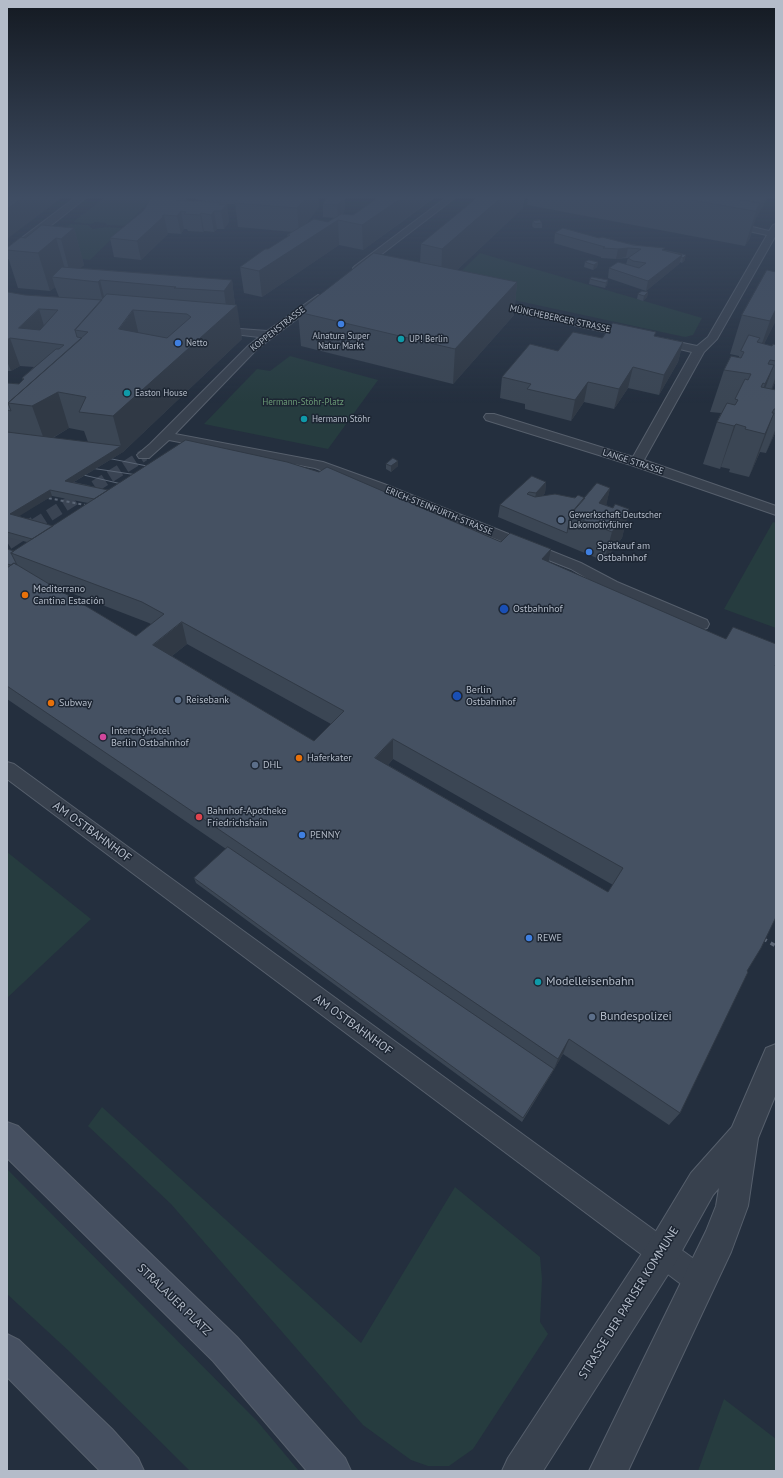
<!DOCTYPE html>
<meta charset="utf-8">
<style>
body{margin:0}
#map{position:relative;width:783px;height:1478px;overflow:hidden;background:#242f3e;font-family:"PT Sans",sans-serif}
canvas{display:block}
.frame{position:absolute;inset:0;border:8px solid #b4bcc9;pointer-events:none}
</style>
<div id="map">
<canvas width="783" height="1478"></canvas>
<div class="frame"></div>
</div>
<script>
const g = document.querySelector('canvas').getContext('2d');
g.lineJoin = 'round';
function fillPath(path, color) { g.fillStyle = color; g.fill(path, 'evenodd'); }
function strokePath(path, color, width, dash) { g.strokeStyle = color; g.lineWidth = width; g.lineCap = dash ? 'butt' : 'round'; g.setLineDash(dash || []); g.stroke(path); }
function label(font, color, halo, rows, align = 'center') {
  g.font = font + ' "PT Sans",sans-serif'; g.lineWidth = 3; g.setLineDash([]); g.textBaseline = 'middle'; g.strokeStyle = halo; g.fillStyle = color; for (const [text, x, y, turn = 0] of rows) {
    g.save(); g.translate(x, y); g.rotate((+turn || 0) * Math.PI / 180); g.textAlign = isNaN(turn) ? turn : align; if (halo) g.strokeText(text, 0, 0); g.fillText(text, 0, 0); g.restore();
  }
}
const green = new Path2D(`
 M105 197H154L125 226 107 225 106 223 96 222 90 224 73 222Z
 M70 224 88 225 93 229 106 227 123 228 90 260 33 254Z
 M480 253 702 318 693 335 685 337 449 286 448 284Z
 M290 356 378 380 328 449 204 424 257 369 270 371Z
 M773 522 776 523V628L724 609Z
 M7 852 91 919 7 998Z
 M102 1107 361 1343 455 1187 540 1257 542 1279 540 1322 548 1334 473 1449 449 1466H428L411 1460 363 1425 171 1204 88 1126Z
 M7 1169 257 1421 299 1471H190L70 1352 7 1294Z
 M724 1399 776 1439V1471H698Z`);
const minorTunnelFar1 = new Path2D(`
 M34 525 144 455`);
const minorTunnel = new Path2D(`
 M7 542 35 524`);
const minor = new Path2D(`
 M447 197H456L361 270H355L353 268 355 266Z
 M728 221 769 231 773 225 776 224V235L717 339 704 352 644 460 776 506V515L631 465 486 420 484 417 486 414H494L633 457 692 352 655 343 653 341 659 338 697 346 708 337 767 235 725 226 724 224Z
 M318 295 323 298 322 300 256 350 175 434 323 462 384 484 581 563 617 582 707 620 709 624 707 628 701 630 695 628 607 590 571 569 374 490 315 468 169 440 149 458H139L137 455 150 444 248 346 259 337 217 332 213 331 212 329 213 327 267 331Z
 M491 301 632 332 637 335 632 338 487 306 486 304 487 302Z
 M7 762 14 764 709 1270 713 1280 709 1290 699 1294 689 1290 7 779Z`);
const tertiary = new Path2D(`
 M76 197H87L11 257 7 258V249Z
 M776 1044V1094L758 1138 748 1206 731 1252 628 1471H589L706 1231 716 1206 719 1188 713 1195 674 1265 543 1471H502L508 1458 650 1241 691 1173 732 1127 766 1048Z`);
const secondary = new Path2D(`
 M7 1122 18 1126 237 1337 345 1458 351 1471H307L213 1361 7 1158Z
 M7 1334 19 1340 112 1429 138 1458 144 1471H100L7 1377Z`);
const tram = new Path2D(`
 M102 457 157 468
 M84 467 144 476
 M75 473 130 486`);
const railFar1 = new Path2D(`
 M37 496 96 507`);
const rail = new Path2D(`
 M755 934 776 946`);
const wall = new Path2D(`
 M195 197H318L319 207 305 225 328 222 334 218 323 217V204L328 197H345V209L343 214 353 215 377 198V197H436L363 250 339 245 262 297 244 293 240 267 288 237 287 235 293 232 238 227 235 204H227L229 222 224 229H217L214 232 204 231 203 232 188 231 187 229H184L181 234 168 233V234L141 260 114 257 110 238 187 201 211 202 195 199Z
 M528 197H768L755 220 750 238 745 246 527 205Z
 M523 208 457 270 517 282 514 315 453 384 301 346 298 312 420 262 421 244Z
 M533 221 542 223V228H534L532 226Z
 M74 228 84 265 80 268 232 280 235 305 242 339 123 452 74 482 108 490 501 542 551 549 549 562 747 971 680 1113 669 1125 563 1054 552 1073 522 1122 196 883 194 878 226 849 7 699V549L14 551 27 542 7 537V383L19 384 23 380 22 378 34 367 20 366 11 371H7V293L25 295 59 297 55 287 50 291 18 288 7 254V248L25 238ZM69 428 84 431 88 442 53 438ZM52 496 88 503 53 526 18 516ZM53 586 149 623 151 624 136 636ZM187 644 331 724 314 741 172 656ZM393 759 613 885 608 892 388 765Z
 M555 233 599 238 665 250 679 253 685 260 682 263 680 262 679 264 646 291 608 278 609 268 626 264 628 258 616 259 601 258V257L554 243Z
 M585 262H598L597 267 593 270 584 267Z
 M776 272V320L764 344 772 346 776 345V380L772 389 776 390V431L766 453 760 452 749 477 729 472 730 469 721 467 720 469 703 464 717 422 721 413 710 412 724 370 739 358V356L730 354 742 315Z
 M590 279 608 280 607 285 605 288 589 284Z
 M648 292 647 297 643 301 637 299 638 294Z
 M655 336 683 342 678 362 659 395 628 388 614 409 584 402 571 421 525 409V404L500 398 502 377 558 351 602 338Z
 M386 464 398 466 391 472 386 469Z
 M546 482 545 493 542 496 585 498 610 488 606 505 613 508 629 509 622 538 604 561 498 517 500 505Z`);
const shadedWall = new Path2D(`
 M24 197H63L7 239V209Z
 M179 197H186L188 206 181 211 184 229 181 234 177 216 176 201Z
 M306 197H318L319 207 299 232 297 208Z
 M344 197H345V209L342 216 338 219 337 205Z
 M403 197H415L414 212 363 250 362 225Z
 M415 197H429V201L414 212Z
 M429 197H436L429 201Z
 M502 197H525L523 208 441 285 442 249Z
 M765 197H768L755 220 750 238 745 246 756 211Z
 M221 202 222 210 227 204 229 222 224 229 221 211 219 205Z
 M214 211 217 229 214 232 211 215Z
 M201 213 204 231 203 232 200 215Z
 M164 215V216L168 234 141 260 137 241Z
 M338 220 339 245 262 297 259 271Z
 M74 228 84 265 71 277 61 239Z
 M56 238 67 276 52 277 55 287 50 291 38 253Z
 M628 248 626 257 616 259 618 249Z
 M682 255 679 264 646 291 648 281Z
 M686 255 685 260 682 263 683 258Z
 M598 262 597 267 593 270 594 265Z
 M100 280 106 305 104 306 98 282Z
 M232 280 235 306 237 305 242 339 123 452 67 486 65 481 121 446 113 416 227 313 224 291Z
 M608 280 607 285 605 288 606 283Z
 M517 282 514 315 453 384 455 349Z
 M648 292 647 297 643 301 644 296Z
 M39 309 47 336 19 328Z
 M776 309V320L756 360 770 321Z
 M133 310 141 344 119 329Z
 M10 338 20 366 11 371 7 361V340Z
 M683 342 678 362 659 395 664 375Z
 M774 365 758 407 750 426 765 384Z
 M633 367 628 388 614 409 619 389Z
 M776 376V380L766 404Z
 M588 382 584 402 571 421 575 400Z
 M58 392 69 428 45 442 32 406Z
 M774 413 758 456 749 477 765 434Z
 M736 424 721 467 720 469 734 426Z
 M776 428V431L766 453Z
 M398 461V466L391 472V466Z
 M546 482 545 493 534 504 536 493Z
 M610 488 604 517 599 503Z
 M50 490 52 496 13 520 10 514Z
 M629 509 622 538 604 561 612 532Z
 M551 549 547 570 542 559Z
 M182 622 187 644 159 666 153 645Z
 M393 739V759L376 778 375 758Z
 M569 1039 563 1054 552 1073 522 1122 554 1069 558 1059Z`);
const building = new Path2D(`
 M7 197H24L7 209Z
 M152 197H179L176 201 221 202 219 205 227 204 221 211H214L211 215 201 213 200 215 184 214 186 212 181 211 177 216 164 215 162 216H164L137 241 110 238 143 211Z
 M240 197H256L283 199 285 197H306L297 208 234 203Z
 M328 197H344L341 202 337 205 323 204Z
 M380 197H403L362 225 338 220 259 271 240 267 265 249H268L290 235H287L314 219 328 222 341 214 353 215Z
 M478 197H502L442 249 421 244Z
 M675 197H721L760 203 756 211Z
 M721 197H765L759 206 760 203Z
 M540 220 542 223 535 224 533 221Z
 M42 225 74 228 61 239 56 238 38 253 7 250V248L21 237 25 238Z
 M563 228 599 238 602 237 633 245 665 248 662 250 682 255 648 281 609 268 618 262 639 268 646 263 633 261 628 258 641 249 628 248 618 249 603 248 605 247 555 233Z
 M374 253 517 282 455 349 298 312Z
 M679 253 686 255 683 258 681 257 682 255 679 254Z
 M589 260 598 262 594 265 585 262Z
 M62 267 232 280 224 291 174 288 176 287 100 280 98 282 52 277Z
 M767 270 776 272V309L770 321 742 315Z
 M592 277 608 280 606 283 590 279Z
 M642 291 648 292 644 296 638 294Z
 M8 292 25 295 102 300 75 330 77 337 82 338 8 403 11 411 7 410V383L19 384 24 379 22 378 56 349H59L64 345 10 338 7 340V293ZM39 309 58 310 40 330 19 328Z
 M107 294 237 305 113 416 79 412 86 397 58 392 32 406 8 403 88 332 75 330ZM133 310 187 314 191 317 167 338 119 329Z
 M613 323 656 332 654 336 683 342 664 375 633 367 619 389 588 382 575 400 527 389 531 384 502 377 530 344 558 351 573 332 602 338Z
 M749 335 760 338 757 342 772 346 773 344 776 345V361L770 360 768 364 774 365 765 384 763 383 761 387 776 390V409H774L772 413H774L765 434 745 429 746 427 736 424 734 426 717 422 727 403 735 405 738 400 735 399 745 379 748 380 751 374 724 370 731 356 741 358 744 352 741 351Z
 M7 432 121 446 65 481 108 490 94 499 50 490 10 514 53 526 32 539 7 532Z
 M186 440 287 462 319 472 327 467 501 542 510 533 551 549 542 559 726 639 733 627 776 644V664L775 666 776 667V917L761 948 747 971 748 972 680 1113 569 1039 558 1059 7 686V568L14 563 136 636 164 614 142 602 11 553ZM182 622 344 711 314 741 153 645ZM393 739 623 868 608 892 375 758Z
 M393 458 398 461 391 466 386 464Z
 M532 476 546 482 536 493 529 492 527 494 535 497 555 494 575 498 578 495 585 498 570 515 567 533 500 505Z
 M597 483 610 488 599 503 613 508 615 504 629 509 612 532 570 515Z
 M7 549 14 551 11 553 17 565 14 563 11 565 7 564Z
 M228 847 554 1069 523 1118 194 878Z`);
const markers = [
 [341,324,4,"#3f7fe0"],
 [401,339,4,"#0f9aa8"],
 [178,343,4,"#3f7fe0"],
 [127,393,4,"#0f9aa8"],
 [304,419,4,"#0f9aa8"],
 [561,520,4,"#5c6f8a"],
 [589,552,4,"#3f7fe0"],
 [25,595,4,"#e8710a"],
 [504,609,5,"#1a4fb4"],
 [457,696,5,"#1a4fb4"],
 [178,700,4,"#5c6f8a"],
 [51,703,4,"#e8710a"],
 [103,737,4,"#d1479c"],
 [299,758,4,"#e8710a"],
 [255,765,4,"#5c6f8a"],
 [199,817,4,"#e0444e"],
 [302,835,4,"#3f7fe0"],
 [529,938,4,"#3f7fe0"],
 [538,982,4,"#0f9aa8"],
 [592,1017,4,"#5c6f8a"]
];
const farStreetnames = [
 ["MÜNCHEBERGER STRASSE",560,319,12],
 ["KOPPENSTRASSE",278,329,-38],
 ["LANGE STRASSE",633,462,18],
 ["ERICH-STEINFURTH-STRASSE",439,511,22]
];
const farPoinames = [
 ["Alnatura Super",341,336,"center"],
 ["Natur Markt",341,346,"center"],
 ["UP! Berlin",409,339],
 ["Netto",186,343],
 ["Easton House",135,393],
 ["Hermann Stöhr",312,419],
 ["Gewerkschaft Deutscher",569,515],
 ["Lokomotivführer",569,525]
];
const farParknames = [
 ["Hermann-Stöhr-Platz",303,402]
];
const poiNames = [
 ["Spätkauf am",597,546],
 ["Ostbahnhof",597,558],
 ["Mediterrano",33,589],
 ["Cantina Estación",33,601],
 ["Ostbahnhof",513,609],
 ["Berlin",466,690],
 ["Ostbahnhof",466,702],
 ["Reisebank",186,700],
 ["Subway",59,703],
 ["IntercityHotel",111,731],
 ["Berlin Ostbahnhof",111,743],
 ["Haferkater",307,758],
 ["DHL",263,765],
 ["Bahnhof-Apotheke",207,811],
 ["Friedrichshain",207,823],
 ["PENNY",310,835],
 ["REWE",537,938]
];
const nearStreetnames = [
 ["AM OSTBAHNHOF",92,832,36],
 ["AM OSTBAHNHOF",353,1025,36],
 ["STRALAUER PLATZ",174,1300,44],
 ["STRASSE DER PARISER KOMMUNE",629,1303,-58]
];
const nearPoinames = [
 ["Modelleisenbahn",546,982],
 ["Bundespolizei",600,1017]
];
fillPath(green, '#263c3f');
strokePath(minorTunnelFar1, '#3a4453', 12, [12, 6]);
strokePath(minorTunnel, '#3a4453', 16, [16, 8]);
strokePath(minor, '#565f6c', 2);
strokePath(tertiary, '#565f6c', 2);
strokePath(secondary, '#565f6c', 2);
fillPath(minor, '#38414e');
fillPath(tertiary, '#38414e');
fillPath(secondary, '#465061');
strokePath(tram, '#5a6575', 1);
strokePath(railFar1, '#5a6575', 2, [3, 3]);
strokePath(rail, '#5a6575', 3.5, [4.5, 4.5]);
fillPath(wall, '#3b4654');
fillPath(shadedWall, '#303945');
fillPath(building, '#455162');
strokePath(building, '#303945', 1);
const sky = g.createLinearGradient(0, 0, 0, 403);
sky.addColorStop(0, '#141a22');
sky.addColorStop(0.49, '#3f4d63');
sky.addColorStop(1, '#3f4d6300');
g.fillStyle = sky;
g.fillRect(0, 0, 783, 403);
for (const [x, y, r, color] of markers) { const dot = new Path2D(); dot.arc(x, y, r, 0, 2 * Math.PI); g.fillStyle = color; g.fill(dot); strokePath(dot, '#1d2633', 1.5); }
label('9px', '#b4bcc9', '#1d2633', farStreetnames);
label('9px', '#b4bcc9', '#1d2633', farPoinames, 'left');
label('9px', '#6b9a76', '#1d2633', farParknames);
label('10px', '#b4bcc9', '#1d2633', poiNames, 'left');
label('12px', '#b4bcc9', '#1d2633', nearStreetnames);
label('12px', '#b4bcc9', '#1d2633', nearPoinames, 'left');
</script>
